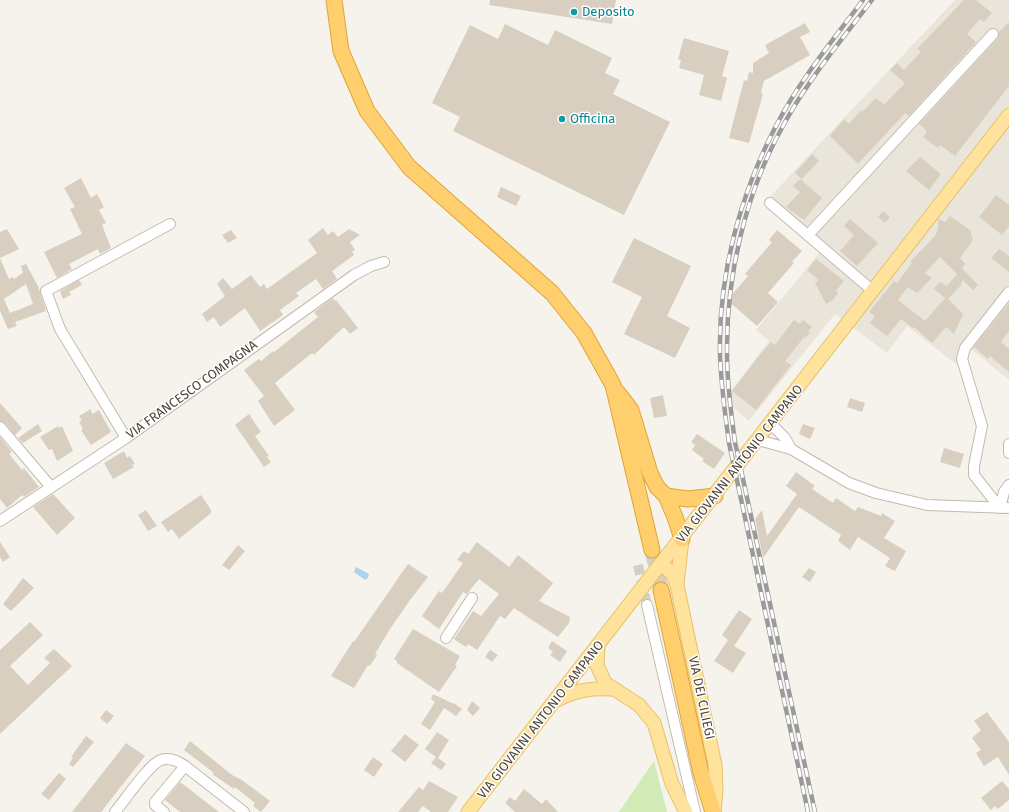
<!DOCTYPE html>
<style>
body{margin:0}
canvas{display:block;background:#f6f3ec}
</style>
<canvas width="1009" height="812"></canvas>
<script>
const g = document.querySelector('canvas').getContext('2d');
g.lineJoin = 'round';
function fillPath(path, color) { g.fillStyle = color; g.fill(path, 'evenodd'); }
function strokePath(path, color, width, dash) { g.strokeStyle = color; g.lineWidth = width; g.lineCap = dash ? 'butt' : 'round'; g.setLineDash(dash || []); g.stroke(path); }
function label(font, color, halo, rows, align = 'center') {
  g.font = font + ' "Fira Sans",sans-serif'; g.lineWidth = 3; g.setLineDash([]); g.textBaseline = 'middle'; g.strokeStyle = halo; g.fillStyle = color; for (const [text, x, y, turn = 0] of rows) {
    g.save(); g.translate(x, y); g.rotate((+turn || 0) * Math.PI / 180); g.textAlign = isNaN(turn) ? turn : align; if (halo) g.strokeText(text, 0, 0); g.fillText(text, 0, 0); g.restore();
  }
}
const residential = new Path2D(`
 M955 0H1009V380L971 349 956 364 907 326 887 353 835 314 749 421 724 400 769 341 756 330 821 251 765 202Z`);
const green = new Path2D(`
 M654 761 667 812H619Z`);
const water = new Path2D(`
 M356 567 369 574 368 578 365 580 354 572Z`);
const building = new Path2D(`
 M490 0H616L612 24 489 5Z
 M964 0H976L992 13 984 22 980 19 967 34 976 42 909 116 905 113 858 164 830 136 844 119 849 124 861 110 862 112 876 98 884 105 905 83 890 70 897 63 904 70 921 52 917 49Z
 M1009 22V86L955 156 940 145 938 148 923 137 927 131 919 124 998 38 999 32Z
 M805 23 810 32 800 37 810 55 764 81 761 93 763 94 749 143 729 138 744 80 747 81 749 72 753 73V63L769 53 765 45Z
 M505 24 548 45 555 30 612 58 605 73 620 80 613 94 670 122 624 215 453 131 460 117 432 103 470 25 498 39Z
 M684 38 729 51 722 76 727 78 721 101 699 95 704 75 679 68 681 60 678 59Z
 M812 154 819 161 802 179 795 173Z
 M920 157 941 174 929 190 906 171Z
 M81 178 91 198 97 194 104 207 99 210 106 223 102 225 111 248 100 254 98 249 69 264 72 269 57 278 44 252 82 234 70 209 75 207 64 188Z
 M800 179 822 198 804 220 786 207 800 192 793 186Z
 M501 187 521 196 516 206 497 197Z
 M996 195 1009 205V226L1002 235 979 217Z
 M883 211 890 217 885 223 878 217Z
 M950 216 970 230 973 240 960 258 965 264 962 268 978 285 973 290 963 280 961 283 962 284 948 299 963 314 954 334 946 327 932 343 914 327 913 328 901 319 887 336 870 323 875 316 869 312 894 281 897 283 912 263 910 262 935 236 938 229V219L945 222ZM940 257 957 274 947 286 940 282 934 289 945 298 925 321 898 300 908 287 917 293 932 278 925 273Z
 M850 219 878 243 857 266 840 251 854 235 844 226Z
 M323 228 328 235 333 231 338 237 349 229 360 235 350 242 355 250 352 252 354 255 332 271 337 279 323 289 316 279 296 293 299 296 280 310 283 315 260 331 245 308 220 327 214 317 207 322 202 314 225 296 217 284 223 278 232 289 251 275 260 287 264 284 267 289 317 253 308 240Z
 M7 229 19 249 0 258 9 279 12 277 14 279 23 273 21 266 26 264 38 286 46 311 15 322 17 326 8 329 0 311V232ZM26 284 33 304 10 313 4 299Z
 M231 230 237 238 228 243 222 235Z
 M777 230 802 251 792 262 794 263 768 293 778 302 757 326 727 300 748 276 745 274 772 242 769 240Z
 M634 238 691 266 667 316 690 328 675 358 624 334 642 297 612 282Z
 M999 249 1009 256V272L991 258Z
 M816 259 844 281 836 291 838 293 833 300 826 304 815 283 819 280 807 270Z
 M79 280 82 285 69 292 71 295 63 299 60 291Z
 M333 298 335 301 336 300 358 328 350 334 344 327 314 355 312 353 275 383 295 410 274 426 258 401 264 396 244 370 259 359 261 361 273 351 274 352 318 317 314 312Z
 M1009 303V331L1001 342 1009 349V372L990 356 988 359 974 347Z
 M794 320 800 324 803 320 812 327 808 331 810 332 805 338 804 337 785 361 791 365 756 410 732 391 762 352 771 342 775 345Z
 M663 395 667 416 654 418 650 398Z
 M850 398 865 403 862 412 847 407Z
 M0 403 22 428 15 435 5 423 0 421Z
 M91 409 92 414 99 410 111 432 91 445 81 430 83 429 79 422 82 420 79 416Z
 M249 414 261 432 255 436 269 456 267 457 271 462 264 467 235 425Z
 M38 424 42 431 23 443 18 438Z
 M803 424 815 428 810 439 799 434Z
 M58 426 59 428 62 426 73 451 57 461 52 449 49 450 40 437Z
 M697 434 725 453 714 469 702 461 704 459 692 450 695 445 691 442Z
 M0 437 12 452 9 454 22 470 24 468 39 487 24 497 22 495 7 508 0 499Z
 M944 448 964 454 960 468 940 462Z
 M124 451 127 458 130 456 135 464 132 465 134 467 113 479 104 463Z
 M796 472 815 486 812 489 833 503 836 498 855 511 858 507 881 516 882 513 895 521 884 538 906 551 895 571 885 566 890 558 858 537 850 550 838 541 841 535 799 507 763 558 755 519 762 510 767 536 797 494 786 486Z
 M53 494 75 518 57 535 33 507Z
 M201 495 211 510V513L179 539 172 529 168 532 161 522Z
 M146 510 157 526 148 531 138 515Z
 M0 542 10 557 3 562 0 557Z
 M477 542 509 567 518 555 553 583 539 601 570 617 569 623 558 637 514 608 505 619 500 616 477 650 468 644 466 647 454 639 473 611 481 616 499 594 479 579 467 594 463 592 439 629 422 616 439 591 442 593 463 563 457 560 464 551 468 554Z
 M238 545 245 551 229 570 222 565Z
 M408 564 428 577 410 600 390 629 375 654 377 655 370 666 368 665 354 688 331 676 353 641 354 642Z
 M809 568 816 572 810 582 802 577Z
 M23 578 34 588 11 611 3 604Z
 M739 610 752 619 734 646 746 653 733 673 714 661 728 640 722 635Z
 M30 622 43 635 10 666 28 685 50 663 44 658 54 649 72 666 0 734V650Z
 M413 629 460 656 455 665 457 666 439 692 397 663V661L394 659Z
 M552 641 567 651 560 662 550 655 553 652 548 648Z
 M490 650 498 655 492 662 485 657Z
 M433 694 454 704V703L462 709 456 716 444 708 430 730 421 724 435 702 431 699Z
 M472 701 480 708 473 716 467 710Z
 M106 710 114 716 107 724 100 718Z
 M987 712 1009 742V775L998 757 984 766 976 753 981 750 972 738 981 730 974 721Z
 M437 732 449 740 438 758 446 764 441 770 431 763 436 757 425 749Z
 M405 734 419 745 405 762 391 751Z
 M86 736 94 742 73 767 69 764 73 758 71 757Z
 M190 741 232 775 242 780 270 801 261 812 253 806 255 803 235 787 234 789 212 774 214 773 184 750Z
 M126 743 145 756 101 812H72Z
 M373 757 383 764 374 777 364 770Z
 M59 773 66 779 49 800 41 794Z
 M429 781 458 797 448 812H431L423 806 418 812H398L419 787 423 790Z
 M1002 781 1009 789V800L998 809 995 806 991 810 981 798Z
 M180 782 219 812H180L165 800Z
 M524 789 542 804 546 799 558 812H515L505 803 510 797 515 801Z`);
const minorTunnel = new Path2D(`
 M638 565 647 605`);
const highwayTunnel = new Path2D(`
 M652 550 661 590`);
const minor = new Path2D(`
 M770 203 873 291
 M808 235 993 34
 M771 424 785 438 791 449
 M0 427 51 487
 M126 438 60 329 46 291 170 224
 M758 440 791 449 849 483 876 493 927 505 1009 508
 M1009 444V453
 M1000 508 974 475V466L982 426 962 359 965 348 1009 292
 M1000 508 1004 492 1009 485
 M0 521 126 438 354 275 371 266 384 262
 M647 605 695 812
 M446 638 472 598
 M185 766 244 812
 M115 812C125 800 149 764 161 760 170 757 178 761 185 766L155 802V805L164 812`);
const major = new Path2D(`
 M662 564 673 575 677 585 715 765 716 791 714 812
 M677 585 682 539
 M598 646 597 665 605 683 639 705 654 723 672 784 686 812
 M557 700C577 690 591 688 612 689
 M468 812 1009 115`);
const highway = new Path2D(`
 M334 0 341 51 367 111 409 167 552 293 584 333 613 385 652 550
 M618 393 631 410 650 473 657 487 666 496 675 517 682 539
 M666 496 688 499 715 496
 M661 590 701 773 713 812`);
const rail = new Path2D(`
 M808 812 729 443C725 414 721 385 720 355 718 276 740 194 777 124 800 80 833 40 863 0
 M815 812 735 442C731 413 727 384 727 354 726 277 745 194 783 126 807 81 841 41 872 0`);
const markers = [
 [574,12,4,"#0f9aa8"],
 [562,119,4,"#0f9aa8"]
];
const cultureNames = [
 ["Deposito",582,12],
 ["Officina",570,119]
];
const streetNames = [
 ["VIA FRANCESCO COMPAGNA",192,390,-36],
 ["VIA GIOVANNI ANTONIO CAMPANO",740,464,-52],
 ["VIA DEI CILIEGI",701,698,78],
 ["VIA GIOVANNI ANTONIO CAMPANO",541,720,-52]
];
fillPath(residential, '#eae5da');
fillPath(green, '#d2eab5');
fillPath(water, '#a9d4f2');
fillPath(building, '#d8cfc1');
strokePath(minorTunnel, '#d4d0c8', 10, [10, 5]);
strokePath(highwayTunnel, '#d4d0c8', 15, [15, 8]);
strokePath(minor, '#c2bbae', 12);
strokePath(major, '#e6c16a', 15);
strokePath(highway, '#e0a43c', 17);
strokePath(minor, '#fff', 10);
strokePath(major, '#ffe39c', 13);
strokePath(highway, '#ffcf6e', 15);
strokePath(rail, '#9a9a9a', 4.5);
strokePath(rail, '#fff', 3, [9]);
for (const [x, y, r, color] of markers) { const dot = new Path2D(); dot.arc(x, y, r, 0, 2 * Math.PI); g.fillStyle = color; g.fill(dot); strokePath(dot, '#fff', 1.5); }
label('13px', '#0d838f', '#fff', cultureNames, 'left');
label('13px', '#4b4439', '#fff', streetNames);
</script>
